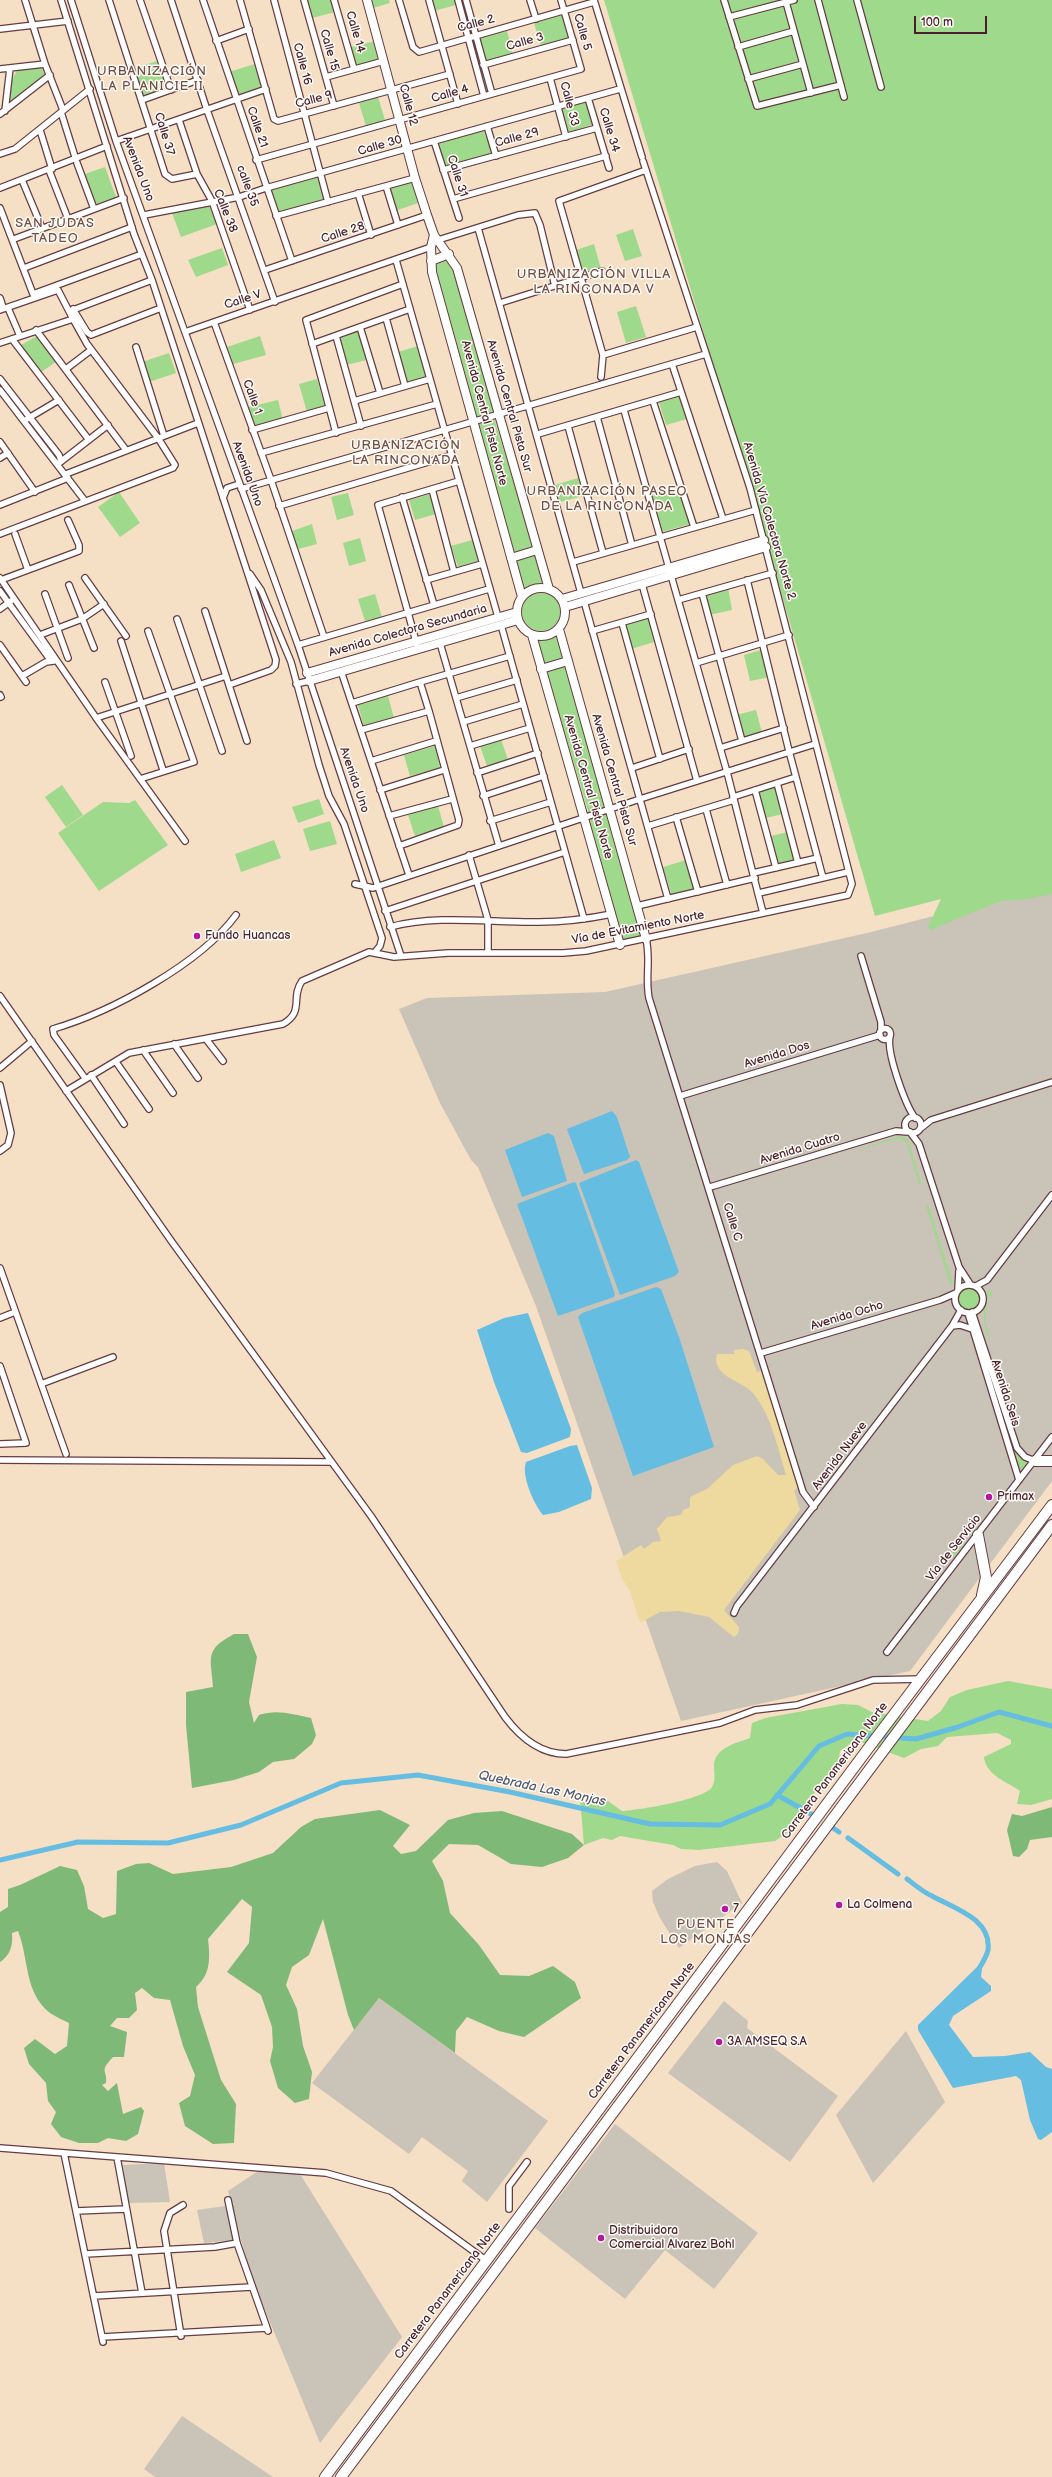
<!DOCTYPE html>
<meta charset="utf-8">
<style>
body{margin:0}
#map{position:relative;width:1052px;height:2477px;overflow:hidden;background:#f5dfc5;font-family:"Balsamiq Sans",sans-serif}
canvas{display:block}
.scale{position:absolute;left:914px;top:16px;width:73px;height:18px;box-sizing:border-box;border:2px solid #4a1f2b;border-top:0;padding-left:5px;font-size:12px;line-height:14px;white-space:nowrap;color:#4a1f2b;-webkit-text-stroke:3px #fdfcf7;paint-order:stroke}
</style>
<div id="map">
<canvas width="1052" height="2477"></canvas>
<div class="scale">100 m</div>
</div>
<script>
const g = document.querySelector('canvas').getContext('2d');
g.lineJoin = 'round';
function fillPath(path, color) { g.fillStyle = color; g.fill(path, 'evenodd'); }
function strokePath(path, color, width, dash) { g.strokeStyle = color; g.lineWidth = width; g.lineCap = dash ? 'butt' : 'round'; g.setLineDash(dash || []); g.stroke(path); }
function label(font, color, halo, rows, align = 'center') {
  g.font = font + ' "Balsamiq Sans",sans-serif'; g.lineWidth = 3; g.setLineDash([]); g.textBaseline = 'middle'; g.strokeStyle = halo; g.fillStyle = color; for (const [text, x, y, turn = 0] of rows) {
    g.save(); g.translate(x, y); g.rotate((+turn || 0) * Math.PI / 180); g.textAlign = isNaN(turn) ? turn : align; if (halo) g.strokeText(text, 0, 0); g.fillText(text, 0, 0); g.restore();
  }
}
const industrial = new Path2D(`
 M1052 886V1481L910 1671 681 1721 536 1306 478 1167 471 1160 440 1103 399 1009 427 998 605 992 867 933Z
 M717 1862 727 1871 742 1903 679 1948 660 1918 653 1902 652 1891 668 1879 695 1866Z
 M379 1998 548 2121 487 2202 462 2181 468 2171 422 2137 409 2154 312 2083Z
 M724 2001 748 2021 747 2028 838 2096 790 2162 668 2073Z
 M906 2031 945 2102 873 2183 836 2115Z
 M615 2124 758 2233 714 2289 665 2250 625 2299 535 2228Z
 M164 2163 170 2202 128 2203 123 2165Z
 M258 2171 300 2174 402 2337 320 2443 251 2276 228 2191Z
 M225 2206 233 2240 204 2243 197 2210Z
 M182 2416 273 2477H155L144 2469Z`);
const green = new Path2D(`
 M307 0H332L335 12 312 18Z
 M371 0H389L390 3 373 8Z
 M431 0H455L456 5 434 11Z
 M604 0H1052V894L1028 899 1001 901 930 930 928 927 941 899 875 916 767 544Z
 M562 15 569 38 568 40 541 46 534 23Z
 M507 31 513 54 484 61 479 38Z
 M375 41 380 59 356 67 351 47Z
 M157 61 166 89 143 97 133 69Z
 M255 64 262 86 238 96 229 72Z
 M40 66 45 75 11 103 8 102 12 80 17 70Z
 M378 97 385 120 366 126 359 103Z
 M586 101 594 124 569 132 562 109Z
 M483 130 492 151 491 154 445 166 439 143Z
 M105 167 116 197 95 204 85 174Z
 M318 176 326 199 324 202 277 212 270 190Z
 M413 181 421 202 395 211 389 189Z
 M210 206 217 224 181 237 172 213Z
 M633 229 642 256 625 261 616 235Z
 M594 244 601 269 583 275 576 250Z
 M222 248 228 265 196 277 188 260Z
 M443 257 453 263 495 411 478 418 476 417 434 272 436 261Z
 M636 306 646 337 626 343 617 312Z
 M358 331 367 360 346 365 339 339Z
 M37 336 56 362 41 372 21 345Z
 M260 336 266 355 233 364 227 347Z
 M418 346 427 375 425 378 408 383 398 352Z
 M169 353 176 373 149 382 142 362Z
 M317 379 325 407 307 412 299 384Z
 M679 396 687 419 666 425 659 402Z
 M278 400 283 420 255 428 248 407Z
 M494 418 533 546 513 554 477 423Z
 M578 478 583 496 560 502 555 485Z
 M678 489 690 524 662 532 652 496Z
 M119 492 140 523 120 537 98 507Z
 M348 493 354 515 337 520 331 497Z
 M430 494 436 514 415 520 409 500Z
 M312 524 317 544 298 549 292 531Z
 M360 538 366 561 349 566 343 543Z
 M472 540 478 561 458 567 451 546Z
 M534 554 543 582 523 589 515 561Z
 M728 587 732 610 709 615 703 594Z
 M522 612a19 19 0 1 1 38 0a19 19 0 1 1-38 0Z
 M375 594 382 617 365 621 358 599Z
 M648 618 654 642 631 649 624 624Z
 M557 632 564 659 546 665 542 662 536 638 548 637Z
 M764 649 770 677 750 681 744 655Z
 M565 665 605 807 589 814 546 670Z
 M388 696 394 718 364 727 358 705Z
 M756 710 762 733 743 739 736 715Z
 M501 739 508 760 487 766 480 746Z
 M435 746 440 768 410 776 404 755Z
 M778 784 787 813 766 818 757 790Z
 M62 785 83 815 66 827 45 797Z
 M319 799 324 814 298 823 292 807Z
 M135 800 168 845 99 891 58 833 103 802 129 803Z
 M438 806 444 827 415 836 408 815Z
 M604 813 607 814 642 933 641 937 625 942 621 939 588 820Z
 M330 821 337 844 310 851 303 829Z
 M792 831 800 864 779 868 771 836Z
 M274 840 281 858 241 872 235 854Z
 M686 860 695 888 693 891 672 896 663 867Z
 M900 1136 908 1140 921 1183 919 1184 907 1143 900 1138 853 1151Z
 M928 1204 951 1278 953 1285 950 1284 926 1205Z
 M957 1299a11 11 0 1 1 22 0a11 11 0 1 1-22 0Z
 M990 1289 992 1295 988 1296 985 1320 990 1341C983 1330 981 1299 990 1289Z
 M1013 1449 1028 1463 1022 1470 1019 1468Z
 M971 1524 977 1526 969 1536 964 1534Z
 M960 1541 964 1544 955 1555 951 1552Z
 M1008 1681 1052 1689V1799L1031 1805 1017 1804 1020 1791C1008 1782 986 1776 984 1757L1011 1744V1740L997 1733 947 1737 938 1746 921 1749 904 1758 856 1740 840 1751 838 1767 819 1786 790 1831 775 1841 699 1850 681 1849 673 1845 620 1836 612 1840 603 1838 584 1845 580 1799 608 1801 622 1811C638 1810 704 1800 712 1787 716 1780 714 1773 714 1766 714 1748 736 1743 750 1738L752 1723 765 1718 842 1704 858 1705 872 1712 928 1721 941 1711 950 1697 967 1690Z`);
const forest = new Path2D(`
 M234 1634H248L257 1657 249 1702 254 1723 259 1715C277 1709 292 1714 311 1718L316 1735 312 1744 294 1759 273 1762 259 1772 234 1780 192 1788 186 1725V1692L213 1687C211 1657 204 1650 234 1634Z
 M1052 1807V1837L1030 1840 1027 1849 1019 1857 1013 1856 1007 1830 1012 1814 1022 1816Z
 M380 1810 410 1825 393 1846 401 1854 416 1851 448 1820 474 1813 502 1811 572 1834 584 1845 568 1858 542 1867 511 1864 478 1845 449 1844 432 1861 443 1881 450 1913 479 1945 500 1975 529 1976 553 1966 575 1982 581 1998 524 2037 499 2031 467 2017 456 2031 455 2053 379 1998 354 2030 348 2015 323 1919 309 1955 292 1967 286 1985 297 2009 303 2046 312 2072 309 2099 295 2103 278 2088 270 2061 273 2047 272 2027 261 1995 227 1972 249 1943 252 1907 242 1899 208 1939C210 1958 211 1974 196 1987L198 2007 221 2080 236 2104 234 2143 213 2144 185 2126 179 2103 190 2096 195 2075 183 2046 170 2000 154 1998 142 1988 135 1993 137 2010 129 2018H117L110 2026 127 2032 124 2057H113C98 2073 108 2069 106 2083L102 2085 108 2091 117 2083 123 2114 141 2107 144 2111 138 2134 126 2141 108 2138 98 2143H79L61 2137 51 2124 56 2112 48 2101 46 2083 29 2064 24 2048 35 2039 55 2054 67 2046 69 2023C63 2020 56 2017 50 2013 24 1993 29 1958 18 1931L12 1933C13 1944 11 1955 0 1962V1912L8 1907V1889L20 1885 60 1866 77 1870 84 1886 88 1909 103 1918 116 1914 117 1871 136 1864 149 1863 173 1874 231 1867 273 1853 301 1827 315 1819Z`);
const sand = new Path2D(`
 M743 1349 749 1351 757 1372 761 1371 798 1488 794 1490 800 1510 724 1610 739 1627 738 1634 734 1637 709 1617 679 1611 660 1612 640 1623 630 1591 622 1579 616 1561 641 1545 644 1549 653 1542 661 1541 657 1529 667 1517 681 1515 683 1510 690 1507V1497L707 1489 733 1465 757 1456 763 1459 778 1475H786C778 1449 771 1414 753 1393 742 1380 711 1377 717 1354H734V1350Z`);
const water = new Path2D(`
 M612 1111 617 1117 630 1157 627 1160 584 1174 567 1129Z
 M548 1133 554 1136 567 1181 522 1197 505 1150Z
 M636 1160 639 1162 679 1272 675 1276 620 1295 579 1183Z
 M574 1182 576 1183 615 1294 614 1297 558 1316 517 1204Z
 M656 1287 661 1289 679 1337 714 1447 633 1476 578 1317 582 1313Z
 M528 1313 571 1429 570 1437 527 1453 521 1452 494 1382 477 1330 504 1318Z
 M577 1445 592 1488 591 1499 559 1512 543 1515C534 1504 521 1476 526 1462L570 1446Z
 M979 1965 982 1968 981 1977 991 1986V1991L953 2016 949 2025 973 2057 1005 2056 1030 2052 1046 2067 1052 2069V2132L1041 2140 1038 2139 1030 2120 1021 2080 1016 2076 953 2088 918 2030V2025Z`);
const canal = new Path2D(`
 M777 1795 813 1815
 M833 1828 839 1832
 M848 1838 898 1874
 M0 1860 78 1842 168 1843 241 1825 341 1783 418 1775 510 1792 650 1824 720 1825 770 1804 819 1746 847 1734 916 1739 958 1727 999 1712 1052 1726
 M907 1879C915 1885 923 1892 932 1896 954 1908 992 1919 988 1950 987 1955 983 1962 980 1967`);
const street = new Path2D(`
 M25 0 45 64 63 110
 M61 0 134 234 152 280 276 660 275 666 271 670 229 685
 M71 0 116 141 298 645 401 956
 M109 0 165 174 172 179 197 174
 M140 0 171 90
 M171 0 207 110 275 302
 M203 0 292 261
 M240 0 274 119 278 121 450 74
 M274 0 328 202
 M304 0 334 106
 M334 0 354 69
 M399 0 413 47 419 52 594 2
 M429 0 458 104
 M458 0 484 96
 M466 0 492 94
 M530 0 536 19
 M594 0 642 157
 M724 0 757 106 841 85
 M818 0 844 97
 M857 0 881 87
 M786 2 811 93
 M729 17 794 0
 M0 29 68 21
 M216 41 249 29
 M738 47 794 31
 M483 65 573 40
 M0 69 45 64
 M326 77 384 61
 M550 78 566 137
 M748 79 803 64
 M588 98 609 168
 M142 100 198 80
 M5 111 10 68
 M61 112 76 160
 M0 114 50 75
 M179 120 197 174 212 201 250 310
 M487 126 496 156
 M40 130 52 169
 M116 141 266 89
 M434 141 459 218
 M0 154 15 149 90 89
 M256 160 581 69 561 0
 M77 163 94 209
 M49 170 68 219
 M443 170 597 128
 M22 180 42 228
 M386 186 398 225
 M0 188 107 146
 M358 193 371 235
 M453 199 606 156
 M0 208 33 294 142 254
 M144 215 239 197 266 188 620 89
 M276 216 415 178
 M478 228 581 593
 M14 239 124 198
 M438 240 518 215 535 213 540 225 555 286
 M396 260 498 617
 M24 268 132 227
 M265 270 427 215
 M0 298 3 307
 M500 303 602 271
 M8 308 20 336
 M73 309 87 332 91 335 161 308
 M0 310 58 290 73 319 0 343
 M73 310 152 280
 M386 318 405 386
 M214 322 271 480 324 637
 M360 327 380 393
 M36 330 126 450
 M185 332 431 247
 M336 336 361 426
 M12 339 89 440
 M312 344 410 309
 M136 347 164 436
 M603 355 697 327
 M672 364 723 519
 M66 369 91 350
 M601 377 603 355 559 201 646 170
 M0 379 59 455 61 461
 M0 390 85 501
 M354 401 430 379
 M653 401 694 527
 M624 410 727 772 763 913
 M597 417 632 545
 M27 419 59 400
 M568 426 603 553
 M252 430 329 408
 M336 433 306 320 403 284
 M538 434 681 392
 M0 442 35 492
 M261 453 437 404
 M0 458 8 453
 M59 463 108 425
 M66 474 198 423
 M241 489 706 354
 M432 489 454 572
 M402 497 434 605
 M223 498 227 488 239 484
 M0 505 68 478
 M279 506 452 455
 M0 534 173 468 175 465 158 438 87 344 73 319
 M15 534 28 570
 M573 562 756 510
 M250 574 261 590 291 662 319 765 329 796 344 824 382 938 380 946 375 952
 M0 578 99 722 185 841
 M85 578 126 636
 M1 580 79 551V545L68 520
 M426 580 482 564
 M747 580 789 751 823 878
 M642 584 697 781
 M69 585 94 648
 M0 591 51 661
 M702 593 742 741
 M45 594 68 658
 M678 600 773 573
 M584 601 668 899
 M0 609 11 601
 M205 611 247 741
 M177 619 222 751
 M622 623 660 759
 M501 625 584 919
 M592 631 651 614
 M40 635 82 619 104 604
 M121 641 163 770
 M440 643 499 846
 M0 645 26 682
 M298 645 489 589
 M417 645 378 505 459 481
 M696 663 789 635
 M341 671 409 875
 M22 676 46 662 54 661
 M105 682 131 756
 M420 682 510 656
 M296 684 309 681
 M0 695 1 697
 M456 698 517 680
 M352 703 420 682 429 711 361 730
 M96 718 226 676
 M463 722 523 704
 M470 746 530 728
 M720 748 784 728
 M371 761 436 741
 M632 768 689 749
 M477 773 538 753
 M140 779 194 762 148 631
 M777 783 798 863
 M380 790 444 770
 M755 790 776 868
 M483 796 544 776
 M733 797 796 777
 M706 809 727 885
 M389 816 452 799
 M676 817 698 892
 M490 821 551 802
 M648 826 734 800
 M399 846 458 825 459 820 429 711
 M469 855 488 920V952
 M753 873 818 858
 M355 884 373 888 640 799 815 744
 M759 893 848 872
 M637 906 755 878
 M385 911 565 852
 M390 927C438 914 491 923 539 922 564 922 587 919 612 914
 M646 939C651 959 645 978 649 998L803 1492 814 1507
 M861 956 881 1022V1030
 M0 996 172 1242 371 1516 505 1717C520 1737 540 1754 566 1754L720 1723 755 1710 797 1705 873 1680 922 1679
 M879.5 1034a5.5 5.5 0 1 1 11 0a5.5 5.5 0 1 1-11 0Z
 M890 1036C886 1052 905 1104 915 1118
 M206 1039 223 1061
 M174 1044 198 1078
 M143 1050 173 1093
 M116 1062 149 1109
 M0 1068 32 1041
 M91 1075 124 1124
 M85 1078 54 1035 53 1029C111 1012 200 964 236 915
 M0 1085 11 1133 8 1145 0 1151
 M66 1091 129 1053 283 1024C305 1011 290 998 302 981L369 952 394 957 448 953H563L586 951 848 895 852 884 750 488 643 161
 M680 1096 880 1035
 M905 1125a8 8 0 1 1 16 0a8 8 0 1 1-16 0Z
 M921 1128 931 1120 1052 1082
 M910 1132 919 1144 959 1267 970 1284
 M710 1187 896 1131 908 1132
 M0 1268 66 1454
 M955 1299a14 14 0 1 1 28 0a14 14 0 1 1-28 0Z
 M976 1286 987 1280 1052 1195
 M958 1289 959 1271
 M972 1312 1017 1448 1025 1457 1035 1461
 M968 1313 1019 1480
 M0 1318 15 1312
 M952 1326 960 1325 975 1330
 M761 1353 940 1300 956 1293
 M0 1366 26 1443 0 1444
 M41 1384 113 1357
 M0 1460 331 1462
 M734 1613 737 1606 952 1326 961 1310
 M887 1652 1052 1437
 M0 2148 326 2173 391 2191 487 2261
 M64 2153 103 2342
 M117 2157 142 2293
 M228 2200 237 2243 268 2331
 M509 2209V2186L527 2162
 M76 2211 125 2209
 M85 2254 215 2247 237 2243
 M94 2296 251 2287
 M181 2336 164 2231 170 2213 183 2205
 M102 2337 267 2328`);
const secondary = new Path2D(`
 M367 0 415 178 427 215 434 235 457 268 549 589
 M434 235 431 247 432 272 522 597
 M431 261 449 254
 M511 558 537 550
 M517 612a24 24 0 1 1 48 0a24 24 0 1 1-48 0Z
 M562 599 764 540
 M565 607 766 547
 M559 629 646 939
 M532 635 620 945
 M541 669 568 661
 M307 673 517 612
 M309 681 518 620`);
const highway = new Path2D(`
 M1035 1461H1052
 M978 1535 986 1577 982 1595
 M325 2477 867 1750 1052 1505
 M341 2477 1052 1525`);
const markers = [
 [197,936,4,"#b5179e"],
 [989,1497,4,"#b5179e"],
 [839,1905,4,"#b5179e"],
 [725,1909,4,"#b5179e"],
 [719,2042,4,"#b5179e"],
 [601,2238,4,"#b5179e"]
];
const streetNames = [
 ["Calle 2",476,24,-15],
 ["Calle 14",355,32,74],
 ["Calle 5",582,32,74],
 ["Calle 3",525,42,-16],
 ["Calle 15",329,50,74],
 ["Calle 16",302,64,75],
 ["Calle 4",450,94,-16],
 ["Calle 9",314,100,-15],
 ["Calle 33",569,104,75],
 ["Calle 12",408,105,75],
 ["Calle 21",257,127,71],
 ["Calle 34",609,130,73],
 ["Calle 37",164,134,73],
 ["Calle 29",517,138,-15],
 ["Calle 30",380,146,-16],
 ["Avenida Uno",138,169,69],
 ["Calle 31",457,176,72],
 ["calle 35",247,186,70],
 ["Calle 38",225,211,68],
 ["Calle 28",343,233,-18],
 ["Calle V",243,300,-18],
 ["Calle 1",252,397,70],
 ["Avenida Central Pista Sur",509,406,74],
 ["Avenida Central Pista Norte",484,413,75],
 ["Avenida Uno",247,474,70],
 ["Avenida Vía Colectora Norte 2",769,521,74],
 ["Avenida Colectora Secundaria",408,631,-16],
 ["Avenida Uno",354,780,71],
 ["Avenida Central Pista Sur",614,780,74],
 ["Avenida Central Pista Norte",588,787,74],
 ["Vía de Evitamiento Norte",638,928,-11],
 ["Avenida Dos",777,1055,-17],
 ["Avenida Cuatro",800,1149,-17],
 ["Calle C",732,1222,73],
 ["Avenida Ocho",847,1316,-17],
 ["Avenida Seis",1005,1393,72],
 ["Avenida Nueve",840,1456,-53],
 ["Vía de Servicio",954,1548,-52],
 ["Carretera Panamericana Norte",835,1771,-53],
 ["Carretera Panamericana Norte",642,2031,-53],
 ["Carretera Panamericana Norte",448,2291,-53]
];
const poiNames = [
 ["Fundo Huancas",205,936],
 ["Primax",997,1497],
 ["La Colmena",847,1905],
 ["7",733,1909],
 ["3A AMSEQ S.A",727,2042],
 ["Distribuidora",609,2231],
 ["Comercial Alvarez Bohl",609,2245]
];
const neighbourhoodNames = [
 ["URBANIZACIÓN",152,72],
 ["LA PLANICIE II",152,87],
 ["SAN JUDAS",55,224],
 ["TADEO",55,239],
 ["URBANIZACIÓN VILLA",594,275],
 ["LA RINCONADA V",594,290],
 ["URBANIZACIÓN",406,446],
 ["LA RINCONADA",406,461],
 ["URBANIZACIÓN PASEO",607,492],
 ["DE LA RINCONADA",607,507],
 ["PUENTE",706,1925],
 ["LOS MONJAS",706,1940]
];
const waterNames = [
 ["Quebrada Las Monjas",542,1789,12]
];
fillPath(industrial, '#cac3b8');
fillPath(green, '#9fd98b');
fillPath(forest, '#7fb977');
fillPath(sand, '#eeda9e');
fillPath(water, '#65bde2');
strokePath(canal, '#65bde2', 5);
strokePath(street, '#643c42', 8);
strokePath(secondary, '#643c42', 10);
strokePath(highway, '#643c42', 12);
strokePath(street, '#fff', 5.5);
strokePath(secondary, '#fff', 8);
strokePath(highway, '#fff', 10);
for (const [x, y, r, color] of markers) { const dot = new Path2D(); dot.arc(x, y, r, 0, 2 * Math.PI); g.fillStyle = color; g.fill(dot); strokePath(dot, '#fdfcf7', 1.5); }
label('12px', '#4a1f2b', '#fdfcf7', streetNames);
label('12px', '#4a1f2b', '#fdfcf7', poiNames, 'left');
g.letterSpacing = '1px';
label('13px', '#754d45', '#fdfcf7', neighbourhoodNames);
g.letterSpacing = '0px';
label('italic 13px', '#53566b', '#fdfcf7', waterNames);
</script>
